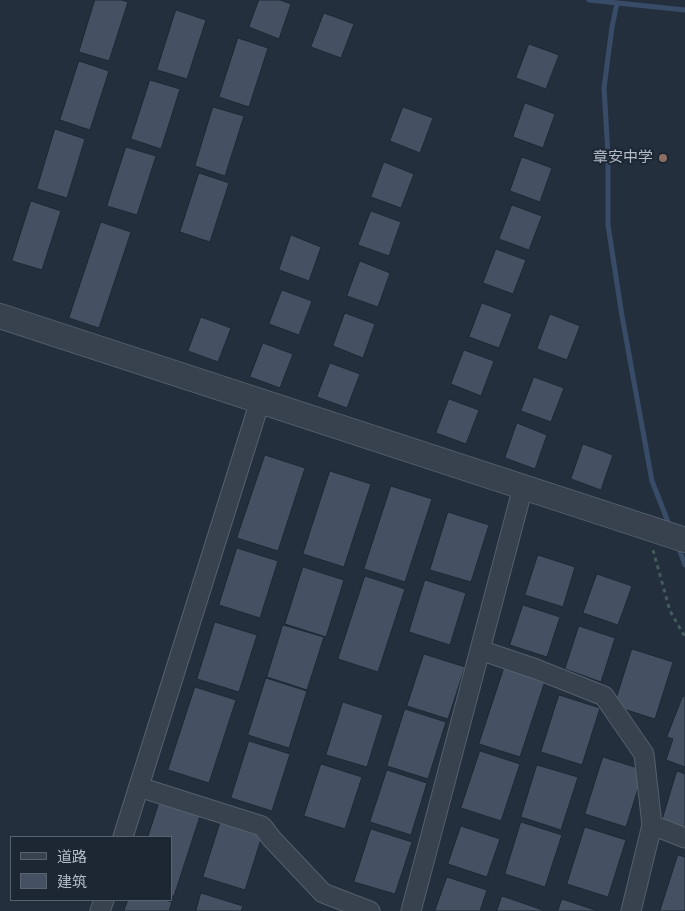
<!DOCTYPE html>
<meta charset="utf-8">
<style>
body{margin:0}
#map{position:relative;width:685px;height:911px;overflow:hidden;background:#242f3e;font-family:"Noto Sans","Noto Sans SC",sans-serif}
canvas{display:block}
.legend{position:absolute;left:10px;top:836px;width:162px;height:65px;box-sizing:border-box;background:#1d2633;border:1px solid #59626f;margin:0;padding:6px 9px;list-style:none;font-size:15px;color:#b4bcc9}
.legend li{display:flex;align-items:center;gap:10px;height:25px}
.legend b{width:25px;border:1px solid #59626f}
</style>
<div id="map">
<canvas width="685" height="911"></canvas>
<ul class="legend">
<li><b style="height:6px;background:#38414e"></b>道路</li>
<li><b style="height:14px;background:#455162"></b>建筑</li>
</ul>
</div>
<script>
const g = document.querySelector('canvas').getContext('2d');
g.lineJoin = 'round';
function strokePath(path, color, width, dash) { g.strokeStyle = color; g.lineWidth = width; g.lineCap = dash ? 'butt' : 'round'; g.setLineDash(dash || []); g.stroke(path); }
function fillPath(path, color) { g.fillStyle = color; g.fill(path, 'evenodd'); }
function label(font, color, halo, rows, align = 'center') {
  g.font = font + ' "Noto Sans","Noto Sans SC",sans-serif'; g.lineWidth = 4; g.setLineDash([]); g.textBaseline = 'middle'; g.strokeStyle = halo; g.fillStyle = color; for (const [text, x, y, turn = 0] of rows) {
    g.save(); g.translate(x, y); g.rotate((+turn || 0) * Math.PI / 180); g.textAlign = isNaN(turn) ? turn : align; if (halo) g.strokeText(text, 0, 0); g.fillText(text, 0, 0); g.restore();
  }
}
const stream = new Path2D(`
 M589 0 685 10
 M617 3 612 27 604 88 608 154V225L622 316 652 481 670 527
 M678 546 685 565`);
const building = new Path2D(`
 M95 0H122L128 2 109 61 79 52Z
 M259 0H280L291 4 279 39 249 27Z
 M176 10 206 20 187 79 157 70Z
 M324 13 354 24 341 58 311 47Z
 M238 38 268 48 249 107 219 97Z
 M529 44 559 55 546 89 516 78Z
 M79 61 109 71 90 130 60 120Z
 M150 80 180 89 161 149 131 139Z
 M525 103 555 114 543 148 513 137Z
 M213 107 244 116 225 176 195 166Z
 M403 107 433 118 420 153 390 141Z
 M55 129 85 139 67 198 37 189Z
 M126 147 156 156 137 215 107 206Z
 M522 157 552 168 540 202 510 191Z
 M384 162 414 174 401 208 371 197Z
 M199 173 229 183 210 242 180 232Z
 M31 201 61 211 42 270 12 261Z
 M512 205 542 216 529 250 499 239Z
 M371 211 401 222 389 256 358 245Z
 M101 222 131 232 99 328 69 318Z
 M291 235 321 247 309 281 279 270Z
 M496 249 526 260 513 294 483 283Z
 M360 261 390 273 378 307 347 296Z
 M282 290 312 301 299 335 269 324Z
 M482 303 512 314 499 348 469 337Z
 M345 313 375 324 363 358 333 346Z
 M550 314 580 326 567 360 537 349Z
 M201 317 231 328 218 362 188 351Z
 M263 343 293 354 280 388 250 377Z
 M464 350 494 361 481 396 451 384Z
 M330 363 360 374 347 408 317 397Z
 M534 377 564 388 551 422 521 411Z
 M449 399 479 410 466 444 436 433Z
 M517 423 547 435 535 469 505 458Z
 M583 444 613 455 601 490 571 479Z
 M265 455 305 468 278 551 237 538Z
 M330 471 371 484 344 567 303 554Z
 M391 486 432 499 405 582 364 569Z
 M448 512 489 525 471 582 430 570Z
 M237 548 278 561 260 618 219 605Z
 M538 555 575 567 563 607 525 595Z
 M303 567 344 580 326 637 285 624Z
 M597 574 632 586 618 625 583 613Z
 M365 576 405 589 378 672 338 659Z
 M425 580 466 593 450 645 409 632Z
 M523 605 560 617 547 657 510 645Z
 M215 622 257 635 239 692 197 679Z
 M283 625 324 637 307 690 267 677Z
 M579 626 615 638 601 682 565 669Z
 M632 649 673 662 655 719 614 706Z
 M424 654 465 667 448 719 407 706Z
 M504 668 545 681 520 757 479 744Z
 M266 678 307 691 289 748 248 735Z
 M195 687 236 700 209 783 168 770Z
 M559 695 600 708 582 765 541 752Z
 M683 696 685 697V767L666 760 673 739 667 737Z
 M343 702 383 715 367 767 326 755Z
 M405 709 446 722 428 779 387 766Z
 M249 741 290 754 272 811 231 798Z
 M480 751 520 764 501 821 461 808Z
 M603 757 644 770 626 827 585 814Z
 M321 764 362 777 345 829 304 816Z
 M537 765 578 777 561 830 521 817Z
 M387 770 427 783 411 835 370 822Z
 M677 771 685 774V831L661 824Z
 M160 800 201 813 174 896H171V837H148Z
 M221 820 263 833 245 890 203 877Z
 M521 822 562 835 545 887 505 874Z
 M461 826 500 839 487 877 448 864Z
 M585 827 626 840 608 897 567 884Z
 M371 829 412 842 395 894 354 882Z
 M678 855 685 857V911H660Z
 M447 877 487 890 480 911H435Z
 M201 893 243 906 241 911H196Z
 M502 896 543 910 542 911H497Z
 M562 899 598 911H558Z
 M128 900H165L172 902 169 911H124Z`);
const path = new Path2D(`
 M653 550 670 611 685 637`);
const minor = new Path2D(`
 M480 650 536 669 604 696 644 754 652 825 685 838
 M139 787 262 826 272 839 323 893 370 911
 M123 837 260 401
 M100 911 104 900
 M411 911 523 487
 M631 911 652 825`);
const tertiary = new Path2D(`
 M0 316 685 540`);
const markers = [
 [663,158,5,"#8d6e63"]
];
const poiNames = [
 ["章安中学",653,158]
];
strokePath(stream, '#394c67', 5);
fillPath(building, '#455162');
strokePath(building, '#1f2835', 1);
strokePath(minor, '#565f6c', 21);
strokePath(tertiary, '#565f6c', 26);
strokePath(path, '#44595c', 3, [4, 4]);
strokePath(minor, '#38414e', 19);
strokePath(tertiary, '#38414e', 24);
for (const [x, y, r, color] of markers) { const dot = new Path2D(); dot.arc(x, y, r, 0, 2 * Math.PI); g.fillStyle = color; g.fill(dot); strokePath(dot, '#1d2633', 2); }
label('15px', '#b4bcc9', '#1d2633', poiNames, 'right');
</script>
